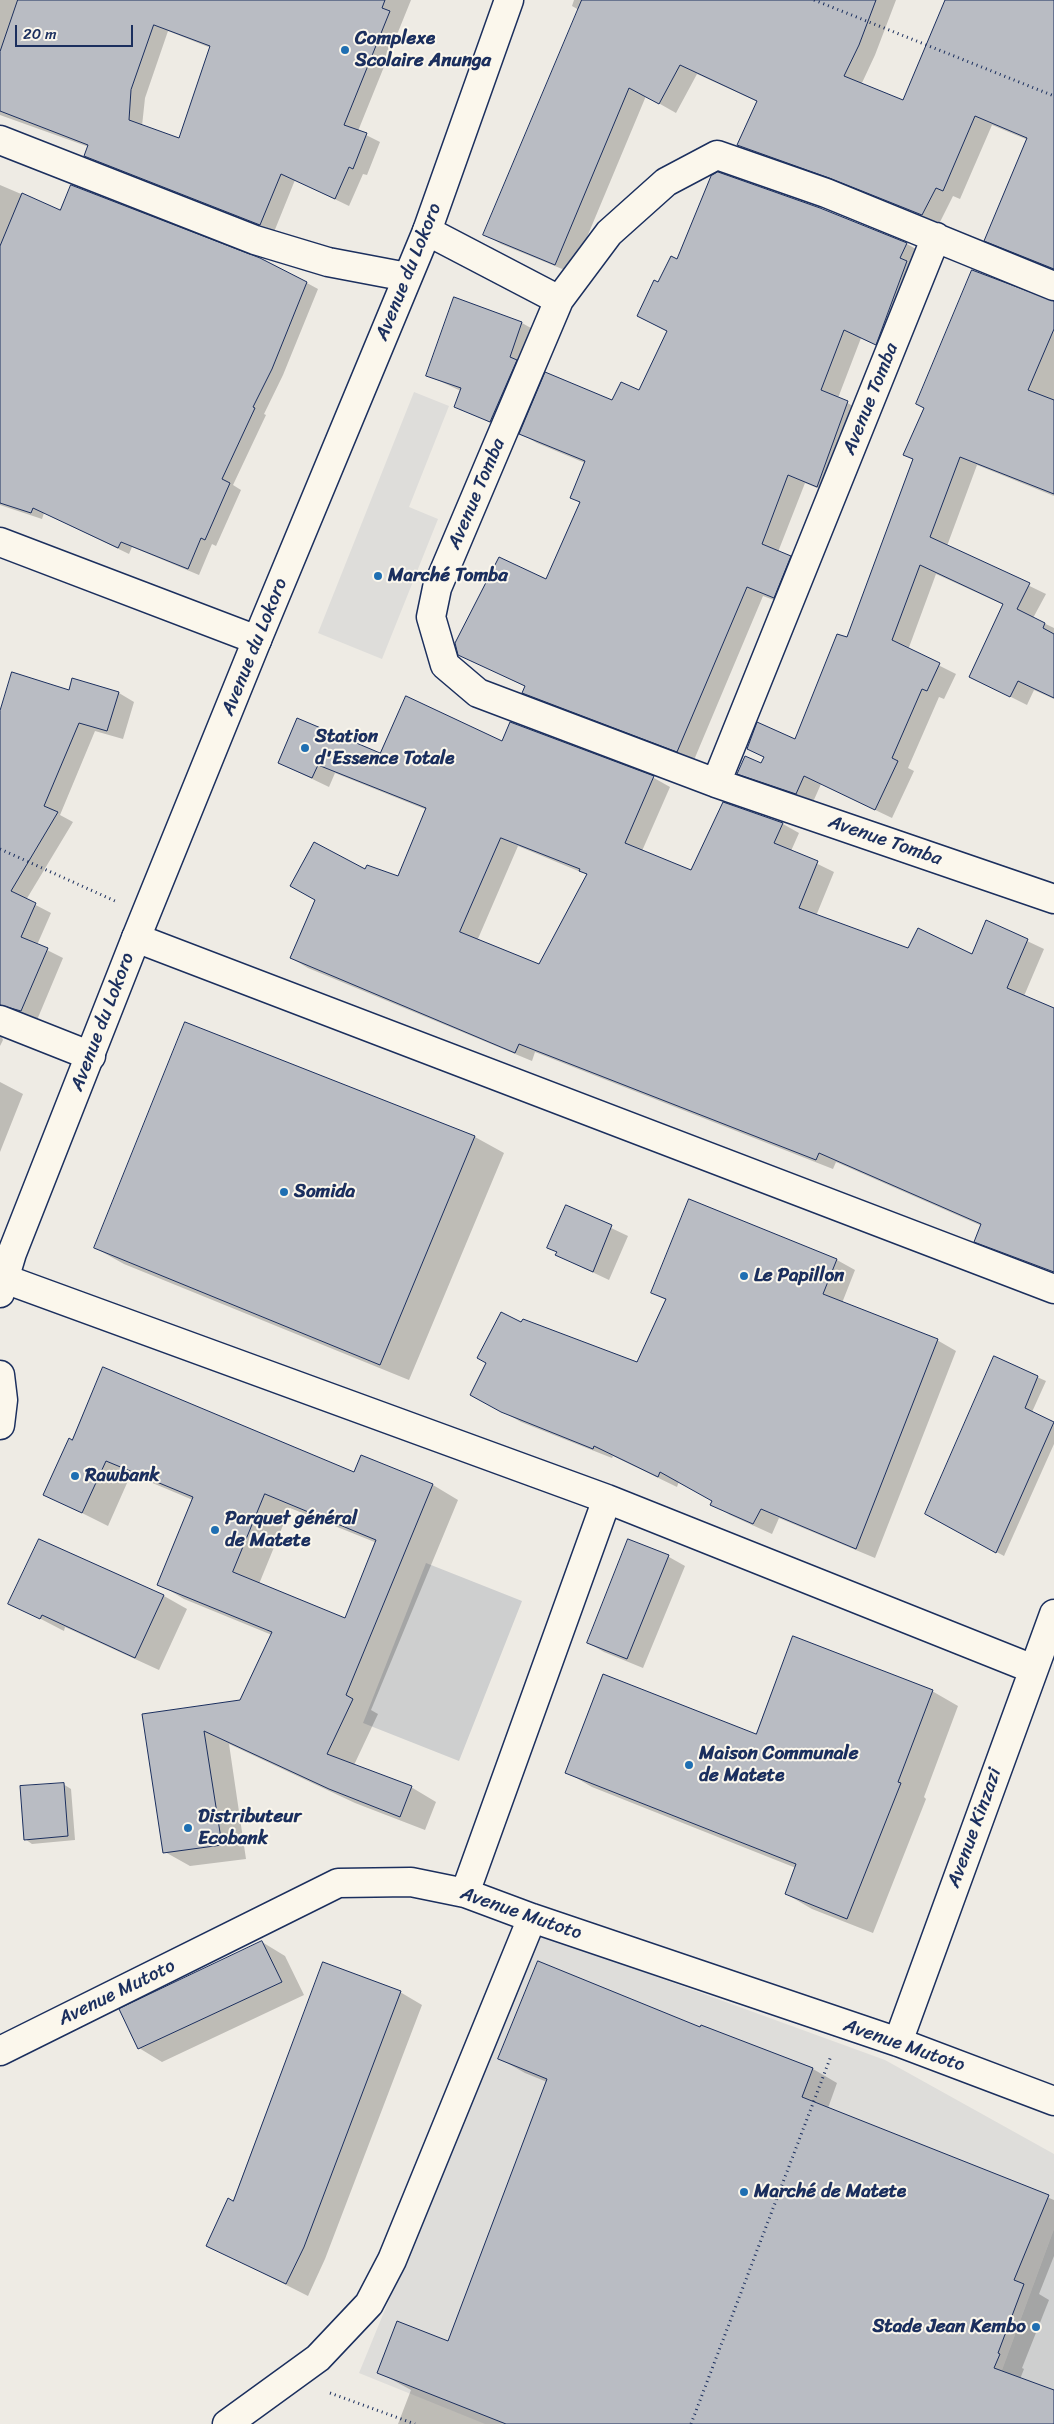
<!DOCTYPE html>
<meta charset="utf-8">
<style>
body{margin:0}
#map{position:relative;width:1054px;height:2424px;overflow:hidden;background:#eeebe4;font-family:Sriracha,sans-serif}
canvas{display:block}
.scale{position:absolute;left:15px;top:25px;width:118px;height:22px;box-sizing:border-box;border:2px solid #1b2f5e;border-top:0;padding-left:6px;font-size:15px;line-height:18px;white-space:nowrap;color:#1b2f5e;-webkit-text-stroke:4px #fbf7ec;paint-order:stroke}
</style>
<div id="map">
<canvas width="1054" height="2424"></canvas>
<div class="scale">20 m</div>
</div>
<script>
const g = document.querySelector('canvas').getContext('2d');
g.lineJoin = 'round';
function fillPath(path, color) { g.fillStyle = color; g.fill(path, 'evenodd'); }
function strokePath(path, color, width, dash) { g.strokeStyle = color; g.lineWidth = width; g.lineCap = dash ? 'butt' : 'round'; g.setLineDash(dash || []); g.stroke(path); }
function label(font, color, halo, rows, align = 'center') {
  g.font = font + ' Sriracha,sans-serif'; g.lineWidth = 4; g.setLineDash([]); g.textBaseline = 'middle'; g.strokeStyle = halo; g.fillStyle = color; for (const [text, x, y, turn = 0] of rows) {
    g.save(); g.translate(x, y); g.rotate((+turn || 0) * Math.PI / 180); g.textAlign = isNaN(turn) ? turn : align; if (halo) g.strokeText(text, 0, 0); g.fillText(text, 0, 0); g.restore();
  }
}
const built = new Path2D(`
 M414 392 449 406 409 507 438 519 382 659 318 633Z
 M539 1934 885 2060 1054 2154V2229L982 2424H485L359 2373Z`);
const green = new Path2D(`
 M426 1563 522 1601 459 1761 363 1723Z
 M1054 2229V2424H982Z`);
const shadow = new Path2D(`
 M0 0H411L358 131 380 142 367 175 363 174 349 206 295 180 274 232 99 163 85 155 89 147 0 115ZM168 31 211 48 180 139 142 126 145 98Z
 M574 0H896L875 55 861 85 904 101 947 0H1027L1054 28V271L1002 250 986 240 1028 140 992 125 960 199 953 196 939 224 850 187 754 154 738 145 758 102 697 74 676 113 646 96 572 273 501 244 484 234 579 10 572 6Z
 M0 185 61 211 307 283 318 289 283 375 264 414 266 415 233 485 241 490 216 546 212 544 199 575 132 547 129 554 44 513 42 519 0 505Z
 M820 209 907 244 923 253 892 353 861 338 838 398 864 412 834 495 805 483 778 552 806 566 790 606 763 596 694 760 540 702 524 692 526 687 459 654 547 581 581 503 571 497 585 463 537 443 521 434 640 392 668 332 638 316 677 261Z
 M454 299 522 323 538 332 506 430 455 406 461 391 427 375Z
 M1054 302V496L977 465 947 546 1046 594 1033 618 1054 628V699L1034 690 1027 705 971 677 1004 605 936 574 908 650 956 674 944 699 939 697 908 768 914 771 892 818 821 784 813 802 755 783 739 773 761 765 765 758 748 748 796 741 848 639 914 460 905 455Z
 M73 680 119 693 134 702 123 739 95 731 60 815 73 822 26 900 51 913 37 945 63 958 37 1020 15 1013 0 1033 3 1040 0 1046V715L69 691Z
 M511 723 654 778 670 787 642 851 691 871 783 824 799 833 791 851 834 872 816 916 909 950 972 956 987 922 1044 949 1024 996 1054 1009V1274L992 1251 975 1241 982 1226 836 1162 833 1169 535 1052 532 1061 308 968 291 958 365 871 398 878 427 810 335 773 329 787 279 763 502 743ZM518 846 588 875 540 965 477 941Z
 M186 1023 475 1137 504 1153 409 1380 124 1264 95 1248Z
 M0 1082 23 1094 0 1152Z
 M690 1200 837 1260 855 1270 842 1303 937 1340 956 1351 875 1558 779 1518 772 1534 730 1515 712 1504 713 1501 679 1481 677 1487 613 1456 612 1458 521 1422 472 1394 522 1324 638 1364 666 1300 653 1293Z
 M567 1207 628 1236 609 1280 573 1263 549 1247Z
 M995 1358 1046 1381 1032 1412 1054 1423V1444L1004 1556 927 1514Z
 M69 1440 355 1474 362 1456 433 1485 458 1500 371 1710 378 1714 354 1765 411 1787 436 1802 425 1830 355 1803 229 1744 246 1859 190 1866 165 1852 144 1715 241 1701 272 1635 184 1599 159 1584 193 1500 131 1474 108 1526 44 1494ZM290 1508 377 1543 345 1620 259 1584Z
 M40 1540 164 1596 187 1609 159 1670 65 1627 64 1631 10 1603Z
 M629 1540 669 1557 685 1566 643 1668 604 1652 588 1643Z
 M932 1691 958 1706 924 1797 926 1799 873 1933 812 1909 786 1894 796 1868 592 1787 566 1772 757 1736Z
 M63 1784 71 1789 75 1840 32 1844 25 1839Z
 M262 1942 285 1956 304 1995 162 2062 139 2048Z
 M400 1992 422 2005 325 2259 308 2296 207 2245 233 2203Z
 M702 2026 813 2069 837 2083 828 2108 1054 2200V2256L1039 2294 1049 2300 1022 2368 1024 2369 1020 2379 1054 2391V2424H398L411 2390 378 2372 449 2342 547 2082 525 2073 500 2059 701 2029Z`);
const building = new Path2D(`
 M18 0H385L382 8 390 11 344 125 367 133 353 169 349 167 335 199 281 174 260 225 84 156 88 145 0 111V52ZM154 25 210 46 179 138 129 120 131 90Z
 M582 0H876L859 45 844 76 903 100 945 0H1054V269L984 241 1027 138 975 116 943 191 936 188 922 215 832 179 737 145 757 101 680 65 659 104 629 88 555 265 483 235Z
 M718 172 820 208 907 243 900 258 907 261 876 345 844 330 821 390 848 401 817 487 788 475 762 544 791 556 774 598 747 587 677 752 522 693 525 686 458 655 455 643 499 557 546 579 580 502 570 498 585 461 519 434 545 372 612 400 621 382 639 390 667 331 637 316 654 280 658 282 671 256 677 259 711 176Z
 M71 185 260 258 307 282 272 369 253 407 255 408 222 479 230 483 205 540 201 538 188 569 121 542 118 548 33 508 31 513 0 503V246L22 193 60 210Z
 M972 270 1054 301V329L1028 390 1054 400V494L960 457 930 537 1030 583 1017 609 1045 623 1043 628 1054 634V698L1018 681 1010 697 969 677 1003 604 920 565 892 640 940 663 927 691 922 689 892 758 898 761 875 810 804 776 796 794 737 774 745 756 761 763 764 757 747 749 757 722 795 739 837 634 847 637 913 459 903 455 924 408 916 404Z
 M454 297 522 322 510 357 517 360 490 422 454 407 461 388 426 376Z
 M12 672 69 690 72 678 119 692 107 731 79 723 44 806 58 812 11 891 36 903 21 937 48 948 21 1011 0 1005V711Z
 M406 696 502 741 510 722 654 776 625 843 691 870 723 802 783 823 774 843 818 861 799 908 908 948 918 928 972 954 986 920 1028 939 1007 988 1054 1008V1272L974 1242 981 1224 819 1153 816 1160 519 1044 515 1053 290 958 315 900 290 886 314 842 365 869 367 865 398 876 426 808 318 765 312 778 278 763 297 718 380 753ZM501 838 580 869 579 871 587 874 539 964 460 932Z
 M185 1022 475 1136 380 1365 94 1248Z
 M689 1199 837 1259 823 1294 938 1339 856 1549 761 1509 753 1524 710 1505 712 1501 660 1472 658 1477 594 1446 593 1449 501 1412 470 1395 486 1363 477 1358 501 1312 521 1322 523 1319 637 1362 666 1299 651 1293Z
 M566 1205 612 1225 593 1272 555 1255 557 1252 547 1248Z
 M994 1356 1038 1376 1025 1408 1054 1422 996 1553 925 1514Z
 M103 1367 354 1472 361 1455 433 1484 346 1695 353 1699 327 1754 412 1786 400 1817 329 1789 204 1731 222 1845 163 1853 142 1714 240 1700 272 1632 157 1585 193 1497 106 1461 82 1513 43 1495 69 1438 72 1440ZM265 1494 376 1540 345 1618 233 1572Z
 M39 1539 164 1595 135 1658 42 1615 40 1619 8 1604Z
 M628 1539 669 1555 627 1659 587 1643Z
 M793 1636 933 1690 898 1782 901 1783 847 1919 785 1894 796 1864 565 1773 603 1674 756 1734Z
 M64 1783 68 1836 24 1840 20 1786Z
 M262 1941 282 1982 138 2049 119 2009Z
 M538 1961 700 2027 701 2025 813 2068 802 2097 1049 2195 1014 2280 1024 2284 998 2353 1000 2354 994 2368 1054 2390V2424H506L377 2373 397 2321 448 2341 547 2079 498 2059Z
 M323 1962 401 1991 304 2247 286 2284 206 2246 228 2198 233 2201Z`);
const path = new Path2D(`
 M814 0 1054 96
 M0 849 115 901
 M330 2393 415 2424
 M691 2424 831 2056`);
const street = new Path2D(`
 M0 140 255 240 328 262 407 277
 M427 231 559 300 609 233 666 182 717 155 826 193 1054 286
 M559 300 437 588 431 617 445 665 478 693 716 783 1054 899
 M0 542 257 640
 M716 783 936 237
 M136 938 1054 1289
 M0 1020 91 1056
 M5 1279 607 1499 1033 1669
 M465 1893 607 1499
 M898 2042 1054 1614
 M0 2051 338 1883 411 1882 465 1893 532 1918 898 2042 1054 2101
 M227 2424 318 2358 369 2304 392 2260 532 1918`);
const secondary = new Path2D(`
 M0 1293 12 1253 136 938 257 640 427 231 509 0
 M0 1375 3 1400 0 1425`);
const markers = [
 [345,50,5,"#1f6fb2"],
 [378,576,5,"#1f6fb2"],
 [305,748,5,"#1f6fb2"],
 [284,1192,5,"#1f6fb2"],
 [744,1276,5,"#1f6fb2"],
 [75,1476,5,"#1f6fb2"],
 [215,1530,5,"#1f6fb2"],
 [689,1765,5,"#1f6fb2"],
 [188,1828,5,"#1f6fb2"],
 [744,2192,5,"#1f6fb2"],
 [1036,2327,5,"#1f6fb2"]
];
const poiNames = [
 ["Complexe",355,39],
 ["Scolaire Anunga",355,61],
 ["Marché Tomba",388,576],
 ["Station",315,737],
 ["d'Essence Totale",315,759],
 ["Somida",294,1192],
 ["Le Papillon",754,1276],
 ["Rawbank",85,1476],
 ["Parquet général",225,1519],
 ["de Matete",225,1541],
 ["Maison Communale",699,1754],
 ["de Matete",699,1776],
 ["Distributeur",198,1817],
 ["Ecobank",198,1839],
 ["Marché de Matete",754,2192],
 ["Stade Jean Kembo",1026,2327,"right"]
];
const streetNames = [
 ["Avenue du Lokoro",409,272,-68],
 ["Avenue Tomba",871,399,-68],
 ["Avenue Tomba",477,494,-67],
 ["Avenue du Lokoro",255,647,-68],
 ["Avenue Tomba",885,841,19],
 ["Avenue du Lokoro",103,1022,-69],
 ["Avenue Kinzazi",975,1828,-70],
 ["Avenue Mutoto",521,1914,19],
 ["Avenue Mutoto",117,1993,-26],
 ["Avenue Mutoto",904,2046,19]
];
fillPath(built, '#deddda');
fillPath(green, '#cecfcf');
fillPath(shadow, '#0003');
fillPath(building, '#b9bcc3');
strokePath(building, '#1b2f5e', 1);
strokePath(street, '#1b2f5e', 31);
strokePath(secondary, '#1b2f5e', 31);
strokePath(path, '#1b2f5e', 3, [1, 4]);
strokePath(street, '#fbf7ec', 28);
strokePath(secondary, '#fbf7ec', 28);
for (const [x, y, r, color] of markers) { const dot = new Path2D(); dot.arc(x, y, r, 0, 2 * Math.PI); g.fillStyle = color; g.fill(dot); strokePath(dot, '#fbf7ec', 2); }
label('bold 19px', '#1b2f5e', '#fbf7ec', poiNames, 'left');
label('19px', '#1b2f5e', '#fbf7ec', streetNames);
</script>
